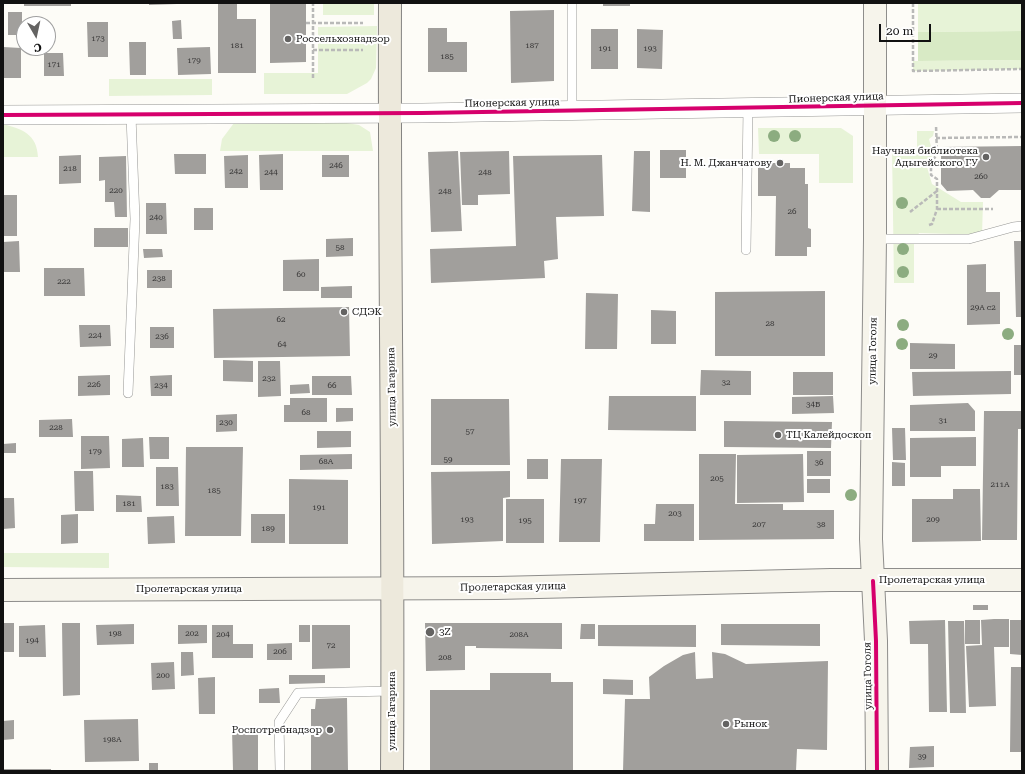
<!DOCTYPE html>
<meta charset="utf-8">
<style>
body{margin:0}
#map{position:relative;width:1025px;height:774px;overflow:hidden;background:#fdfcf7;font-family:"Roboto Serif",serif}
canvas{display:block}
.frame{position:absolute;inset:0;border:4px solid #111;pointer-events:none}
.north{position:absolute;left:16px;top:16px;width:40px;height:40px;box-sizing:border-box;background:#fff;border:1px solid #a0a0a0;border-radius:50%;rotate:171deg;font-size:11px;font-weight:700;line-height:16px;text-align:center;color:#111}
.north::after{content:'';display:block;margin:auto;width:14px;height:18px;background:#646362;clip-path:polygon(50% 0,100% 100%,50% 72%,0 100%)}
.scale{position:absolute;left:879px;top:24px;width:52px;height:18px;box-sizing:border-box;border:2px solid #111;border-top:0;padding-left:5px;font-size:12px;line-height:14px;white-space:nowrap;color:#111;-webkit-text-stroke:3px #fff;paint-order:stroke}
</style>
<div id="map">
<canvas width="1025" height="774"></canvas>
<div class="frame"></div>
<div class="north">С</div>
<div class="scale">20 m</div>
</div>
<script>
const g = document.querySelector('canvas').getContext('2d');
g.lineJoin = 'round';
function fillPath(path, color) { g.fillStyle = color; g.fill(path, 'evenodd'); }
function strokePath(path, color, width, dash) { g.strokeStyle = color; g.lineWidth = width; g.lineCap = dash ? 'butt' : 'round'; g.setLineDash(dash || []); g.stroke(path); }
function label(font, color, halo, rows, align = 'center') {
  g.font = font + ' "Roboto Serif",serif'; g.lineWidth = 4; g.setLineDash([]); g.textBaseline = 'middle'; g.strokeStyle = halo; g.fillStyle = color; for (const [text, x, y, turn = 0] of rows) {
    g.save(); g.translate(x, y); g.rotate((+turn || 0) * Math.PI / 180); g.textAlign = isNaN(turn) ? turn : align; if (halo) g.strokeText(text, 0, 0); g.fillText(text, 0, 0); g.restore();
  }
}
const green = new Path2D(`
 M323 3H374V15H323Z
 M918 3H1022V31L918 32Z
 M377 26 376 68 371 79 367 83 347 94H264V73H318V27Z
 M1022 60V69L913 71V61Z
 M109 79H212V95L109 96Z
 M234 123H347L359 125 370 132 373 151H220L222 139Z
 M3 124C22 129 37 134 38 157H3Z
 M758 128H841L853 136V183H819V154H759Z
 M917 131H934L933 136 929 139 933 154 927 167 932 184 961 202H983L982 235 919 233 914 242V283H894L892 148H917Z
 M3 553H109V568L3 567Z`);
const forest = new Path2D(`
 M1022 31V60L918 61V32Z`);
const building = new Path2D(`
 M24 3H71V6H24Z
 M149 3H177V4L149 5Z
 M218 3H237V19H256V73H218Z
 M270 3H306V62L270 63Z
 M603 3H630V6H603Z
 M554 10V81L511 83 510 11Z
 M8 12H22V35H8Z
 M181 20 182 39H173L172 21Z
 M87 22H108V57H88Z
 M428 28H447V42H467V72H428Z
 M591 29H618V69H591Z
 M637 29 663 30 662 69 637 68Z
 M129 42H146V75H130Z
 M3 47 21 48V78H3Z
 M210 47 211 74 178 75 177 48Z
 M44 53H63L64 76H44Z
 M1022 146V190H999L990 198H981L973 190 947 191 941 184V147Z
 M660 150H686V178H660Z
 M458 151 462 231 431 232 428 152Z
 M509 151 510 194 478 195V205H462L460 152Z
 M634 151H650V212L632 211Z
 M174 154H206V174H175Z
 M283 154V190H260L259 155Z
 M81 155V183L59 184V156Z
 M248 155V188H225L224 156Z
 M322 155H349V177H322Z
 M602 155 604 216 556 217 558 259 544 261 545 278 431 283 430 249 516 246 513 156Z
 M126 156 127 217H115L114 202H105V180L99 181V157Z
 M758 163H790V168H805V184H808V228L811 229V247H807V256H775L776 196H758Z
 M3 195H17V236H3Z
 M146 203H166L167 234H146Z
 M194 208H213V230H194Z
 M94 228H128V247H94Z
 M353 238V256L326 257V239Z
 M19 241 20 272H3V242Z
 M1014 241H1022V317H1016Z
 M143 249H162L163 257 144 258Z
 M319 259V291H283V260Z
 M986 264V292H1000V324L967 325V265Z
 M44 268H84L85 296H44Z
 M147 270H172V288H147Z
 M352 286V298H321V287Z
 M825 291V356H715V292Z
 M586 293 618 294 617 349H585Z
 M349 307 350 356 214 358 213 309Z
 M651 310 676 311V344H651Z
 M79 325H110L111 346 80 347Z
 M150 327H174V348H150Z
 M910 343 955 344V369H910Z
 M1014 345H1022V375H1014Z
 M223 360 253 361V382L223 381Z
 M258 361H280L281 396 258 397Z
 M701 370 751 371V395H700Z
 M1011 371V394L913 396 912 372Z
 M793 372H833V395H793Z
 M110 375V395L78 396V376Z
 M172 375V396H151L150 376Z
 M312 376H351L352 395H312Z
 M309 384 310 393 290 394V385Z
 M609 396H696V431L608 430Z
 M833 396 834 413 792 414V397Z
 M290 398H327V422H284V405H290Z
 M431 399H509L510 465H431Z
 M968 403 975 411V431H910V405Z
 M336 408H353V421L336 422Z
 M984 411H1022V429H1018L1017 540H982Z
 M237 414V431L216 432V415Z
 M72 419 73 437H39V420Z
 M724 421 832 422 831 448 724 447Z
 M892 428H905L906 460H893Z
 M317 431H351V447L317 448Z
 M81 436H109L110 468 81 469Z
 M149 437H169V459H150Z
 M976 437V466H941V477H910V438Z
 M143 438 144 467H122V439Z
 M16 443V453H3V444Z
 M186 447H243L241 536H185Z
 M807 451H831V476H807Z
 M352 454V469L300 470V455Z
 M699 454H736L735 504H783V510H834V539L699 540Z
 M803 454 804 502 737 503V455Z
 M527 459H548V479H527Z
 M561 459H602L600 542H559Z
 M892 462 905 463V486H892Z
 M156 467H178L179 506H156Z
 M74 471H93L94 511H75Z
 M510 471V497L503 498V541L432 544 431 472Z
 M289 479 348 480V544H289Z
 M807 479H830V493H807Z
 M953 489H980L981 541 912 542V499H953Z
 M116 495 141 496 142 512H116Z
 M3 498H14L15 528 3 529Z
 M506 499H544V543H506Z
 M656 504H694V541H644V524H655Z
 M78 514V543L61 544V515Z
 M251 514H285V543H251Z
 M174 516 175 543 148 544 147 517Z
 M973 605H988V610H973Z
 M994 619H1009V647H994L996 706 969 707 966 646 982 645 981 620 994 619V628Z
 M945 620 947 712H929L928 644H910L909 621Z
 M965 620H980V644H965Z
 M1010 620H1022V655L1010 654Z
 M948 621H964L966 713H950Z
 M3 623H14V652H3Z
 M62 623H80V695L63 696Z
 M425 623H562V649L476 648V646H465V670L426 671Z
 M134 624V644L97 645 96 625Z
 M581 624H595V639H580Z
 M721 624H820V646L721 645Z
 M45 625 46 657H19V626Z
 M178 625H207V643L178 644Z
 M212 625H233V644H253V658H212Z
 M299 625H310V642H299Z
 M312 625H350V668L312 669Z
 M598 625H696V647L598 646Z
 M292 643V660H267V644Z
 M181 652H193L194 675 181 676Z
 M695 652 696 679 713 678 712 652 725 654 746 664 828 661 827 750 797 749 796 771H623L625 699H650L649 677 664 666 683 655Z
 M174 662 175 689 152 690 151 663Z
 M1011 667H1022V752H1010Z
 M490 673H551V682H573V771H430V690H490Z
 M289 675H325V683L289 684Z
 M215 677V714H199L198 678Z
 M603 679 633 680V695L603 694Z
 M279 688 280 703H259V689Z
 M347 698 348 771H311V709H315L316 699Z
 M138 719 139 761 85 762 84 720Z
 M14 720V739L3 740V721Z
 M232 729H258V771H233Z
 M934 746V767L909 768 910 747Z
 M149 763H158V771H149Z
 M3 769H51V771H3Z`);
const path = new Path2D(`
 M913 3V71L1022 69
 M306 23H363
 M313 50H363
 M313 78V3
 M936 138 1022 137
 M937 209H993
 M910 212 937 191
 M929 225 932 224 937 209V179L931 175V163L937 154 936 125`);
const lane = new Path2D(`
 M572 110V3
 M875 239H969L1013 227 1022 226
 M746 250 748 108
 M128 393 135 219 131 116
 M280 771 279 722 298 693 392 691`);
const street = new Path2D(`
 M3 115 422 113 1022 103`);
const secondary = new Path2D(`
 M875 3V239L871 539 876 641 877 771
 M3 590 497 588 831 580H1022`);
const primary = new Path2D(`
 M390 3C389 259 394 515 392 771`);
const cycleway = new Path2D(`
 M3 115 422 113 1022 103
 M873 581 876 641 877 771`);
const trees = [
 [774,136],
 [795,136],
 [902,203],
 [903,249],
 [903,272],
 [903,325],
 [1008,334],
 [902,344],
 [851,495]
];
const markers = [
 [288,39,4,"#646362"],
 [986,157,4,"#646362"],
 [780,163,4,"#646362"],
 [344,312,4,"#646362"],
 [778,435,4,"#646362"],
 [430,632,5,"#646362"],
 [726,724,4,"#646362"],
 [330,730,4,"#646362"]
];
const numberNames = [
 ["173",98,39],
 ["181",237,46],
 ["187",532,46],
 ["191",605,49],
 ["193",650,49],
 ["185",447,57],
 ["179",194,61],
 ["171",54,65],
 ["246",336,166],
 ["218",70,169],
 ["242",236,172],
 ["244",271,173],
 ["248",485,173],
 ["260",981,177],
 ["220",116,191],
 ["248",445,192],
 ["26",792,212],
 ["240",156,218],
 ["58",340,248],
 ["60",301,275],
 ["238",159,279],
 ["222",64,282],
 ["29А с2",983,308],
 ["62",281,320],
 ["28",770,324],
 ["224",95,336],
 ["236",162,337],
 ["64",282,345],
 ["29",933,356],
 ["232",269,379],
 ["32",726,383],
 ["226",94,385],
 ["234",161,386],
 ["66",332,386],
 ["34Б",813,405],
 ["68",306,413],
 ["31",943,421],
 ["230",226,423],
 ["228",56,428],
 ["57",470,432],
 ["179",95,452],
 ["59",448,460],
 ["68А",326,462],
 ["36",819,463],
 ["205",717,479],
 ["211А",1000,485],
 ["183",167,487],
 ["185",214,491],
 ["197",580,501],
 ["181",129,504],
 ["191",319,508],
 ["203",675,514],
 ["193",467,520],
 ["209",933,520],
 ["195",525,521],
 ["207",759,525],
 ["38",821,525],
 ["189",268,529],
 ["198",115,634],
 ["202",192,634],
 ["204",223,635],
 ["208А",519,635],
 ["194",32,641],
 ["72",331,646],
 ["206",280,652],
 ["208",445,658],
 ["200",163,676],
 ["198А",112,740],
 ["39",922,757]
];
const poiNames = [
 ["Россельхознадзор",296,39],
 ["Научная библиотека",978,151,"right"],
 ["Адыгейского ГУ",978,163,"right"],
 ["Н. М. Джанчатову",772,163,"right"],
 ["СДЭК",352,312],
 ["ТЦ Калейдоскоп",786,435],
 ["3Z",439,632],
 ["Рынок",734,724],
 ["Роспотребнадзор",322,730,"right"]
];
const streetNames = [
 ["Пионерская улица",836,98,-2],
 ["Пионерская улица",512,103,-1],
 ["улица Гоголя",873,351,-89],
 ["улица Гагарина",392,387,-91],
 ["Пролетарская улица",932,580],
 ["Пролетарская улица",513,587,-1],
 ["Пролетарская улица",189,589],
 ["улица Гоголя",868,676,-91],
 ["улица Гагарина",392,711,-90]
];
fillPath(green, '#e7f3d7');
fillPath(forest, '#d8eac5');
fillPath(building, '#a19f9c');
strokePath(lane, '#979795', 10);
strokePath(street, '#979795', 20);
strokePath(secondary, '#8e8d8b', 24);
strokePath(primary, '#858482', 24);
strokePath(path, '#b9b9b8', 2.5, [4, 2]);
strokePath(lane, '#fffffe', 9);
strokePath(street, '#fffffe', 19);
strokePath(secondary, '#f6f4eb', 22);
strokePath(primary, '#ede9dc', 22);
strokePath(cycleway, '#d6006c', 4);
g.fillStyle = '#8cac80';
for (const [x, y] of trees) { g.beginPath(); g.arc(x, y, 6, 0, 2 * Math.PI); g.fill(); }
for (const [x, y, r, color] of markers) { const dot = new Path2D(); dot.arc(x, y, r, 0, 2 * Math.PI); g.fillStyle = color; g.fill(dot); strokePath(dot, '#fff', 1.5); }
label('8px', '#353434', null, numberNames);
label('10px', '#111', '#fff', poiNames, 'left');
label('10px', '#111', '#fff', streetNames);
</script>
